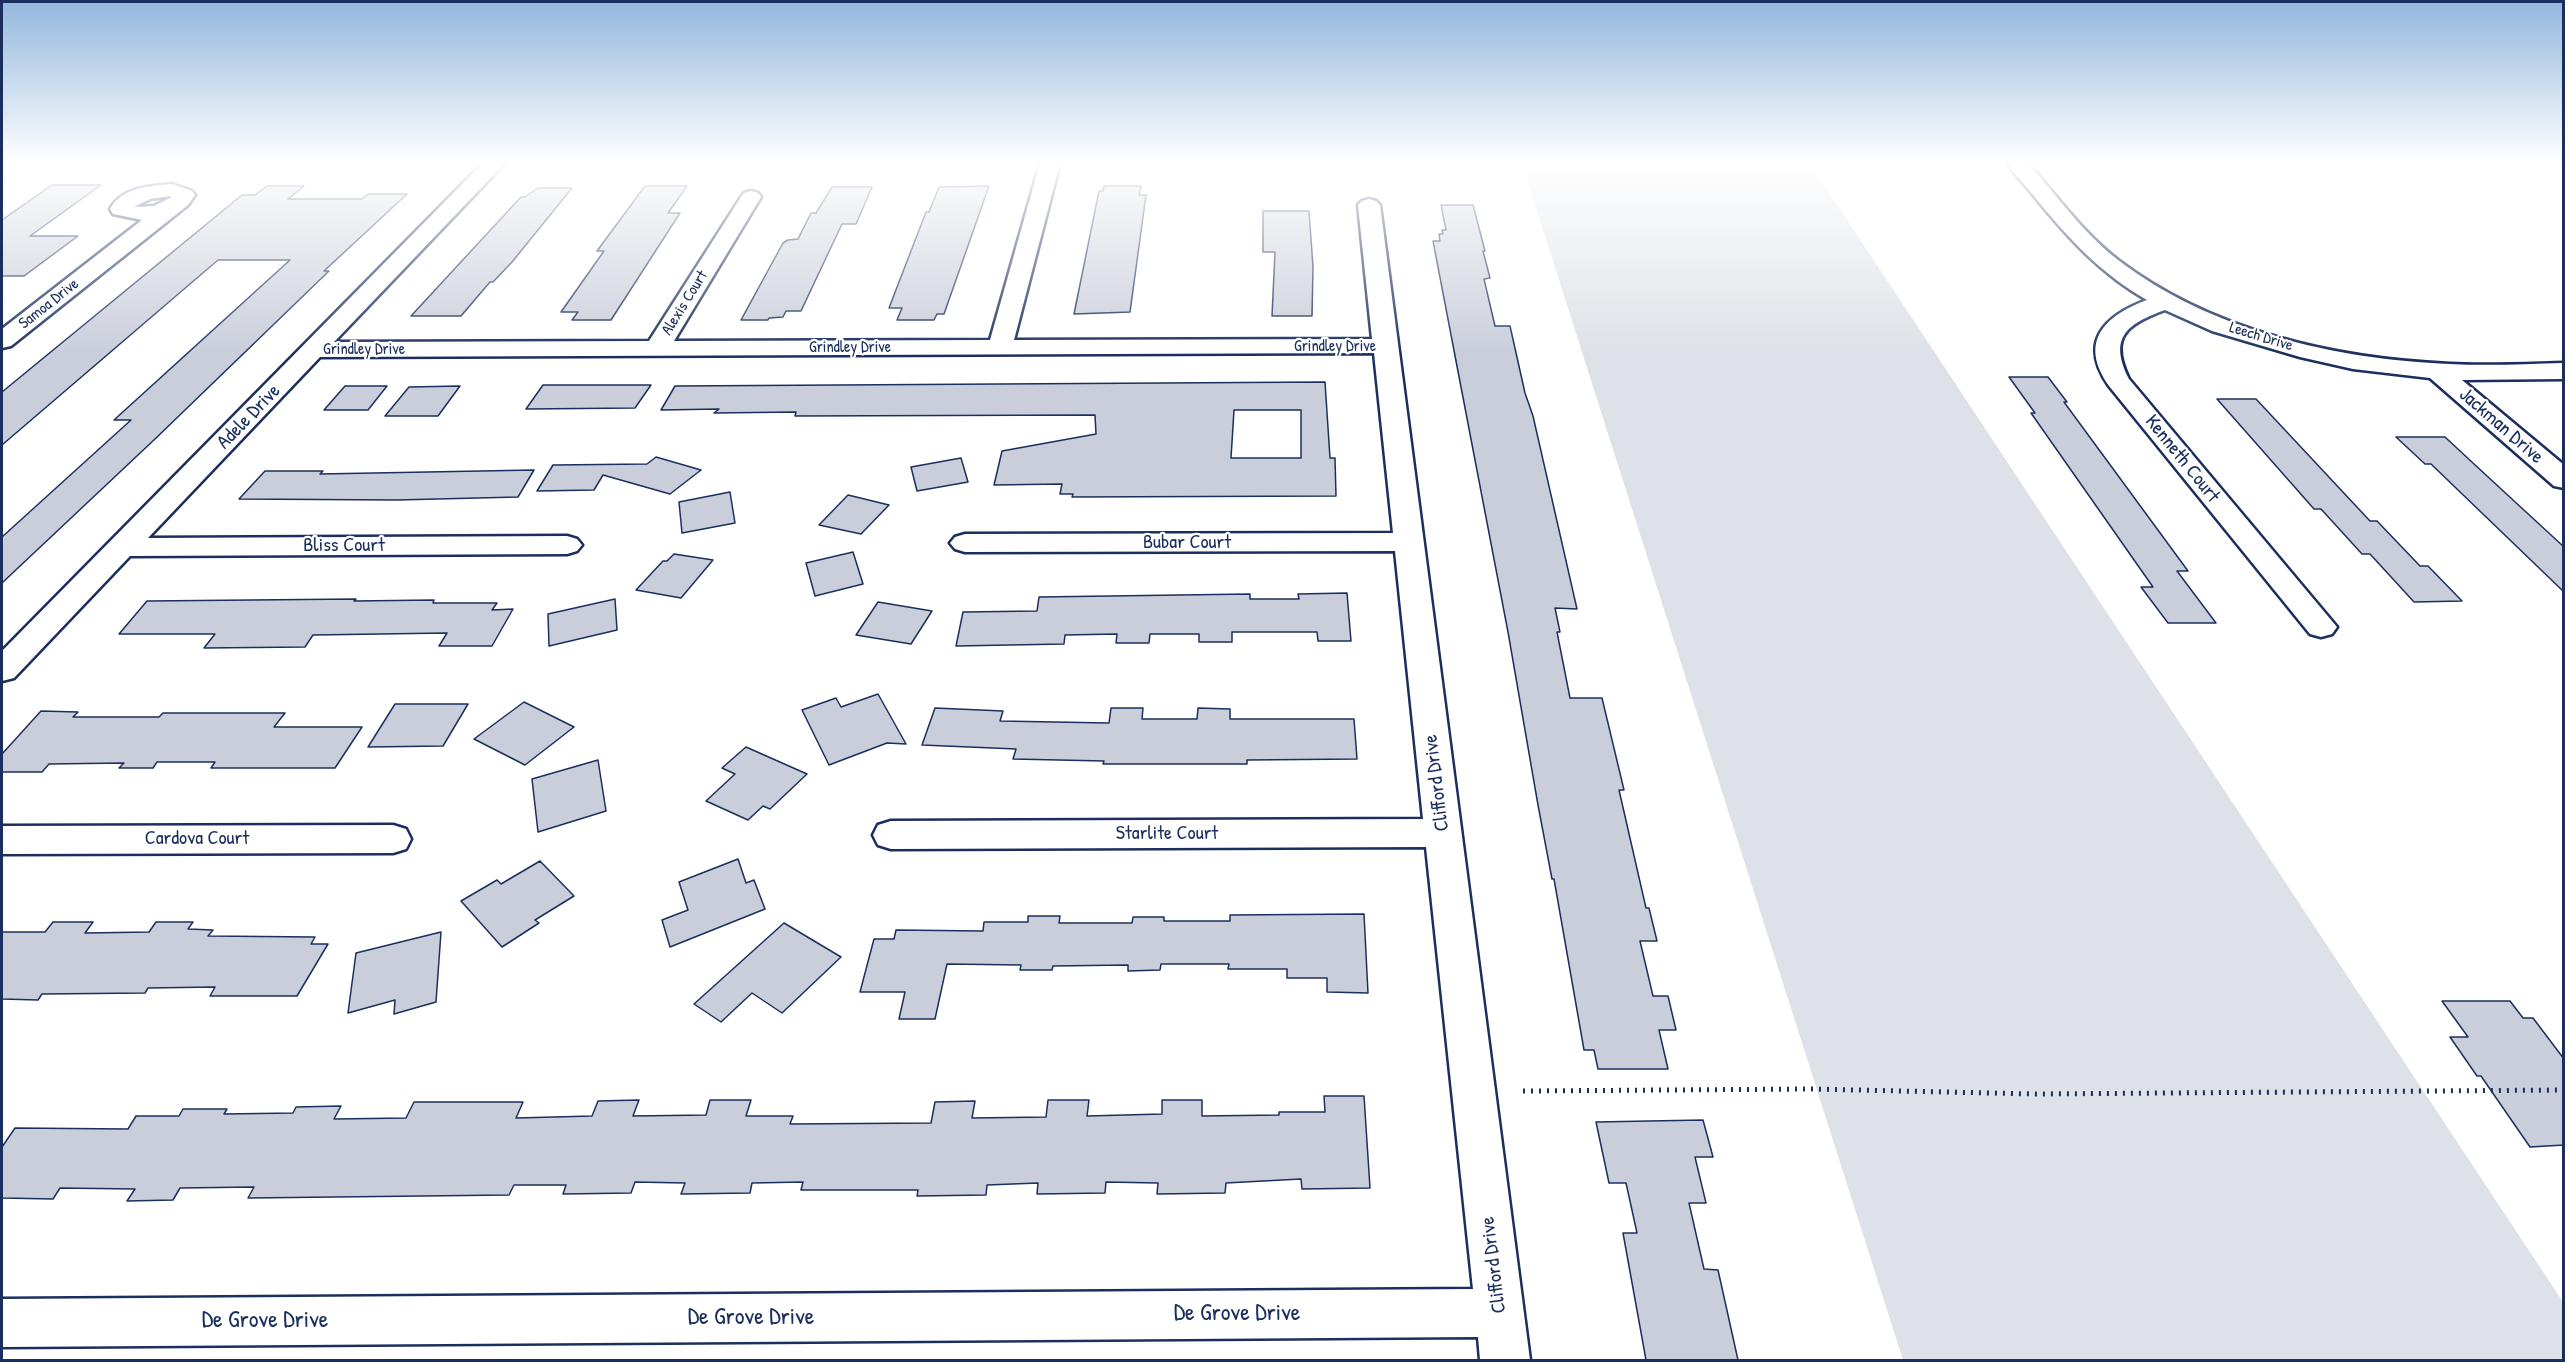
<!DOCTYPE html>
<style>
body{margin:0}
#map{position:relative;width:2565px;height:1362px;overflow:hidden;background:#fff;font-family:"Patrick Hand",sans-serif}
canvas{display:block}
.frame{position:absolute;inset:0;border:3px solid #1b2f5e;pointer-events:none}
</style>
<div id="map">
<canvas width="2565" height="1362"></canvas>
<div class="frame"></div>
</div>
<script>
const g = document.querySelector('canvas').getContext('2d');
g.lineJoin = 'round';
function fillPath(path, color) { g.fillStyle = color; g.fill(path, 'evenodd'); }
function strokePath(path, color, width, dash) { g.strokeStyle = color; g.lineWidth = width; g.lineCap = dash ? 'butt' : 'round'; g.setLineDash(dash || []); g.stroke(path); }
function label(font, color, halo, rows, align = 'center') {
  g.font = font + ' "Patrick Hand",sans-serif'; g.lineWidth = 4.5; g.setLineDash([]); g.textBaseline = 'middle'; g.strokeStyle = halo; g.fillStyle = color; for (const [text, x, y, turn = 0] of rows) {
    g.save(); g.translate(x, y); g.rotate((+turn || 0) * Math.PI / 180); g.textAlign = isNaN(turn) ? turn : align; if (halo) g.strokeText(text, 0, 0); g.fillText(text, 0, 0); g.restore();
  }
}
const green = new Path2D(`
 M1525 173H1816L2563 1302V1360H1903Z`);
const building = new Path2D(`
 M52 185H101L30 236H78L24 276H2V220Z
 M267 186H304L288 199H362L368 194H407L324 271H329L155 439 2 583V537L131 420H114L290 260H218L2 445V392L242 195H255Z
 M645 186H687L668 213H680L611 320H572L578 312H561L604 251H597Z
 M989 186 944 314H937L934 320H897L902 308H889L926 212H929L939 187Z
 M1104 186H1141L1139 195H1146L1130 312 1074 314 1099 191H1103Z
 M832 187H872L856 224H842L801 311H786L783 317 769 318 768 320H741L783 243 788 240 798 239 811 213H816Z
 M538 188H572L512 262 493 282H490L461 316H411L521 197H525Z
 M1441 205H1473L1485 251H1483L1490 278 1484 279 1495 326H1510L1525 393 1533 416 1577 609 1555 608 1560 632H1557L1570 698H1602L1624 790H1619L1646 908H1649L1657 941H1640L1653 996H1668L1676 1030H1659L1668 1069H1598L1594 1050H1584L1554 879H1552L1538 805 1508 632 1433 241H1440L1439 234H1443L1442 230H1446Z
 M1263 211H1309L1313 267 1312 316H1272L1275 252H1263Z
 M2009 377H2048L2067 402H2064L2188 571H2177L2216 623H2168L2141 587H2153L2031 413H2035Z
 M1325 382 1330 458H1335L1336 496 1072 497 1073 494H1060L1062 484 994 485 1002 451 1096 434 1095 415 795 416 796 412 714 413 719 409 661 410 675 386ZM1234 410H1301V458H1231Z
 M543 385H651L635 408 526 409Z
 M345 386H387L368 410H324Z
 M460 386 438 416H385L409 387Z
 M2217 399H2256L2370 521H2377L2420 566H2428L2462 601 2414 602 2370 554H2362L2321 509H2314Z
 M2396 437H2445L2474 464 2564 547V592L2431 464H2425Z
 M656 457 701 470 670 494 603 475 594 490 537 491 553 465 647 464Z
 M961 458 968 482 917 491 911 467Z
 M534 470 518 497 397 500 239 499 265 471H323L320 474Z
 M730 492 735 523 682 533 679 502Z
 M848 495 889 505 861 534 819 525Z
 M853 552 863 584 815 596 806 563Z
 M674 554 713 560 681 598 636 590 663 561H667Z
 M1347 593 1351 641H1318L1317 632H1232V642H1199V634H1150L1149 643H1116L1117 634 1065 635 1064 644 956 646 963 612 1037 611 1039 597 1250 594V599H1299L1298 594Z
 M356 599 354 601 434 600 433 603H497L492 610 513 609 492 646H439L447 633 313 635 305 647 204 648 215 634H119L147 601Z
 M615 599 617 630 549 646 548 614Z
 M878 602 932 611 911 644 856 635Z
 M878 694 906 744 887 743 829 765 802 710 836 698 841 707Z
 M524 702 574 727 525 765 474 739Z
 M395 704H468L443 746 368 747Z
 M935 708 1003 711 1000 721 1109 723 1111 708H1143L1142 719H1197L1198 708 1230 709V719H1354L1357 759 1247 760V764H1103L1104 761 1013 759 1016 749 922 745Z
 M41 711 78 712 73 717H159L163 713H285L274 727H362L335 768H211L215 762H157L153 768H119L124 763 49 764 42 772H2V754Z
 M746 747 807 774 770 809 763 806 748 820 706 801 735 774 722 768Z
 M598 760 606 811 538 832 532 779Z
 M738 859 746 883 754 880 765 909 670 947 662 920 688 910 679 882Z
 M540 861 574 896 535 920 539 923 502 947 461 901 497 880 501 884Z
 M1364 914 1368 993 1327 992V978H1287V969H1228L1229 964H1161L1160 970 1128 971V965L1053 966 1052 970H1020L1021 965 947 964 935 1019H899L905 992H860L874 939H894L896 930 983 931 984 922H1028V916H1060L1059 923H1132L1133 917H1164V921H1230V915Z
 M53 922H93L85 933 149 932 156 922H193L188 929 213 930 208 936 315 937 311 944H328L297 996H210L215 987 148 988 145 993 42 994 38 1000 2 999V932H45Z
 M784 923 841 957 782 1013 752 993 721 1022 694 1004Z
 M441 932 436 1002 394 1014 395 1000 348 1013 356 953Z
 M2442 1001H2510L2523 1018H2533L2564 1059V1145L2530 1147 2481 1076H2477L2450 1037H2468Z
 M1324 1096H1364L1370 1188 1302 1189 1301 1179 1226 1183 1225 1193 1157 1194 1158 1183 1106 1182 1105 1193 1037 1194 1038 1183 987 1185 986 1195 917 1196 918 1190H801L803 1182 752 1183 750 1193 681 1194 685 1183 635 1182 631 1193 563 1194 566 1185H514L509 1195 248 1198 254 1187 180 1188 173 1200 127 1201 135 1189 60 1188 53 1199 2 1198V1147L15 1128 128 1129 136 1116H179L183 1109H227L224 1114 293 1113 296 1107 341 1106 334 1119 406 1118 414 1102H523L516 1118 592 1116 598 1101 639 1100 633 1116 706 1115 710 1100H751L746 1116H793L790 1124 931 1123 935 1102 975 1101 972 1118 1046 1117 1048 1100H1089L1087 1116 1162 1114V1100H1202V1116L1279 1115V1112H1325Z
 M1703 1120 1713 1157H1695L1706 1203H1689L1704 1269 1718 1270 1738 1360H1646L1623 1233H1637L1626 1183H1609L1596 1122Z`);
const path = new Path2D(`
 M1523 1091 1811 1089 2035 1094 2564 1090`);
const minor = new Path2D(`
 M483 163H505L334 342 649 341 741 197 744 193 751 191 758 193 761 197 674 341 990 340 1040 163H1060L1014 340 1372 339 1358 205 1362 201 1369 199 1376 201 1380 205 1530 1360H1480L1478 1337 2 1347V1299L1473 1289 1426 847 891 849 878 845 873 835 878 825 891 821 1423 819 1395 551 965 552 955 549 950 543 955 537 965 534 1393 533 1374 353 320 357 148 538 567 536 577 539 582 545 577 551 567 554 130 556 14 678 2 681V651Z
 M2007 163H2028C2057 196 2083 233 2118 260 2211 331 2335 359 2450 364 2488 366 2526 364 2564 363V379L2462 380 2564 465V488L2554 486 2430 378 2353 369 2300 357 2212 331 2165 310C2127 324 2108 337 2129 379L2337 627 2332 634 2321 637 2310 634 2109 386C2078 342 2104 316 2147 300 2101 274 2067 237 2034 196 2025 185 2015 175 2007 163Z
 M172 184 192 191 195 195 188 205 11 346 2 348V329L142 220 113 214 110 209C122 187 150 186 172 184ZM170 196 172 197 154 206 134 207 150 199Z
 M393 825 406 829 411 839 406 849 393 853 2 854V826Z`);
const farStreetnames = [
 ["Alexis Court",685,303,-58],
 ["Samoa Drive",49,304,-38],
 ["Leech Drive",2261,337,17],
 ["Grindley Drive",1335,347],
 ["Grindley Drive",850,348],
 ["Grindley Drive",364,350]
];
const streetNames = [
 ["Adele Drive",249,417,-46],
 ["Jackman Drive",2501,426,41],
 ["Kenneth Court",2182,459,51],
 ["Bubar Court",1187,543],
 ["Bliss Court",344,546],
 ["Clifford Drive",1437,783,-97],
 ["Starlite Court",1167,834],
 ["Cardova Court",197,839],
 ["Clifford Drive",1494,1265,-97]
];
const nearStreetnames = [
 ["De Grove Drive",1237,1314],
 ["De Grove Drive",751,1318],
 ["De Grove Drive",265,1321]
];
fillPath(green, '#dee1e7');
fillPath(building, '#caceda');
strokePath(building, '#1b2f5e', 1.5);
strokePath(minor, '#1b2f5e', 5);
strokePath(path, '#1b2f5e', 5, [2, 6]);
fillPath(minor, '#fff');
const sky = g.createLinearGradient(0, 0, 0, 354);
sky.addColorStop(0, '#93b7dc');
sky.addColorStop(0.46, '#fff');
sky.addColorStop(1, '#ffffff00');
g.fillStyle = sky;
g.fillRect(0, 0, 2565, 354);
label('16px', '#1b2f5e', '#fff', farStreetnames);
label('20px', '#1b2f5e', '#fff', streetNames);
label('24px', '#1b2f5e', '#fff', nearStreetnames);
</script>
